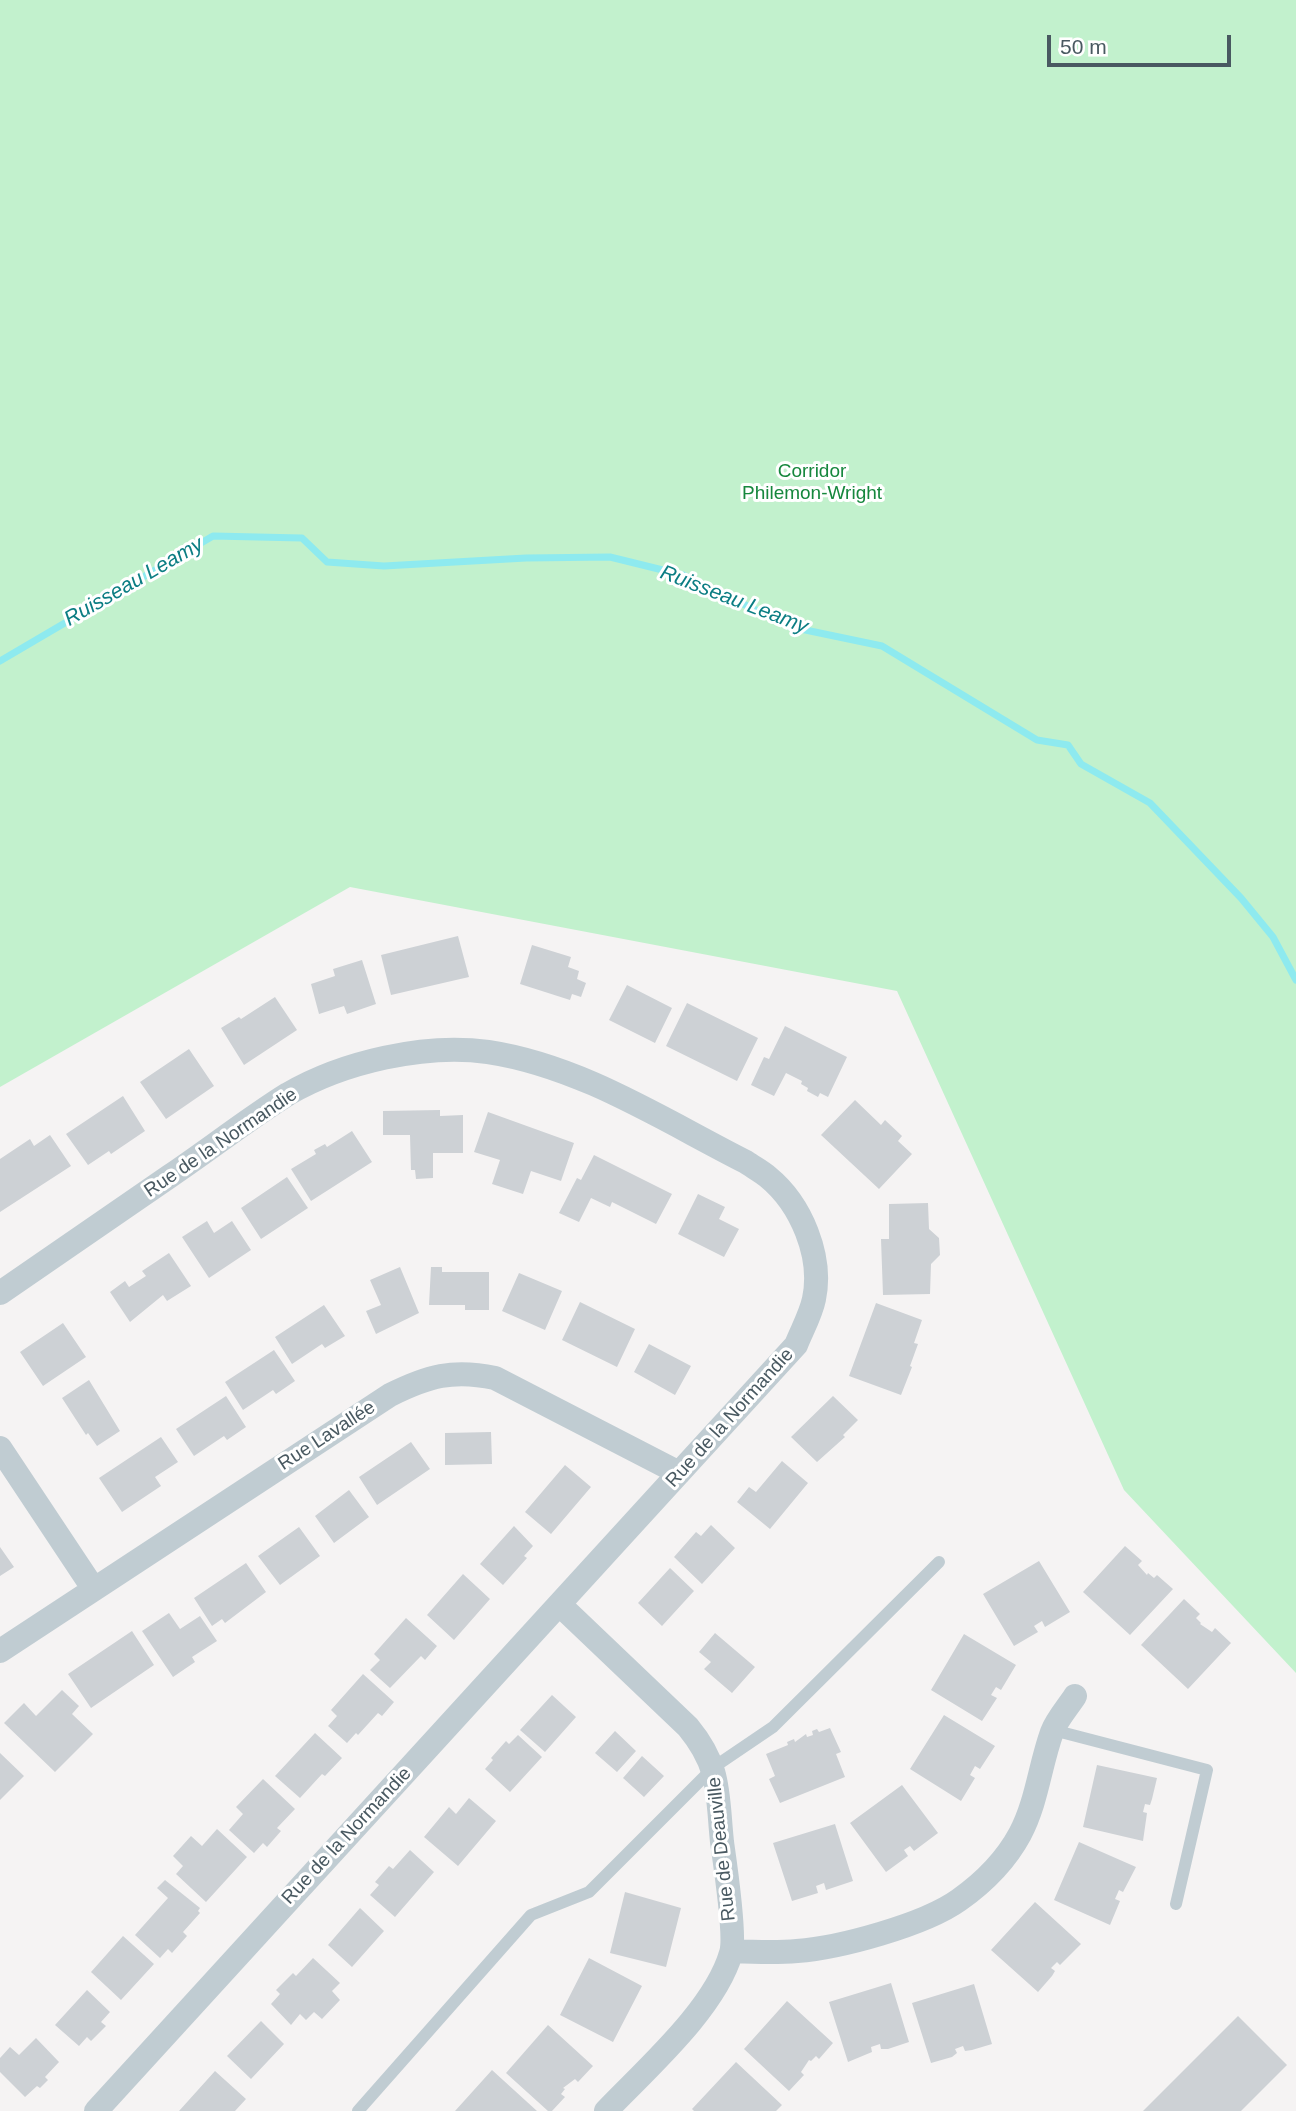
<!DOCTYPE html>
<meta charset="utf-8">
<style>
body{margin:0}
#map{position:relative;width:1296px;height:2111px;overflow:hidden;background:#f5f3f3;font-family:Helvetica,sans-serif}
canvas{display:block}
.scale{position:absolute;left:1047px;top:35px;width:184px;height:32px;box-sizing:border-box;border:4px solid #495961;border-top:0;padding-left:9px;font-size:21px;line-height:24px;white-space:nowrap;color:#495961;-webkit-text-stroke:5px #fff;paint-order:stroke}
</style>
<div id="map">
<canvas width="1296" height="2111"></canvas>
<div class="scale">50 m</div>
</div>
<script>
const g = document.querySelector('canvas').getContext('2d');
g.lineJoin = 'round';
function fillPath(path, color) { g.fillStyle = color; g.fill(path, 'evenodd'); }
function strokePath(path, color, width, dash) { g.strokeStyle = color; g.lineWidth = width; g.lineCap = dash ? 'butt' : 'round'; g.setLineDash(dash || []); g.stroke(path); }
function label(font, color, halo, rows, align = 'center') {
  g.font = font + ' Helvetica,sans-serif'; g.lineWidth = 6; g.setLineDash([]); g.textBaseline = 'middle'; g.strokeStyle = halo; g.fillStyle = color; for (const [text, x, y, turn = 0] of rows) {
    g.save(); g.translate(x, y); g.rotate((+turn || 0) * Math.PI / 180); g.textAlign = isNaN(turn) ? turn : align; if (halo) g.strokeText(text, 0, 0); g.fillText(text, 0, 0); g.restore();
  }
}
const green = new Path2D(`
 M0 0H1296V1673L1124 1490 897 991 350 887 0 1087Z`);
const stream = new Path2D(`
 M0 661 213 536 302 538 327 562 384 566 526 558 610 557 683 575 791 627 882 646 1037 740 1068 745 1081 764 1150 803 1241 898 1273 937 1296 980`);
const building = new Path2D(`
 M458 936 469 977 391 995 381 955Z
 M532 945 571 957 568 967 579 971 577 979 586 983 581 997 572 994 570 1000 520 984Z
 M362 960 376 1004 347 1014 344 1006 319 1014 311 984 335 976 333 969Z
 M627 985 672 1008 655 1043 609 1020Z
 M275 997 297 1030 244 1065 221 1028 239 1017 241 1019Z
 M687 1003 758 1038 737 1081 666 1046Z
 M785 1026 847 1057 828 1097 820 1093 818 1097 807 1091 808 1088 801 1084 802 1081 786 1073 774 1096 751 1085 764 1057 769 1059Z
 M189 1049 214 1086 166 1119 140 1082Z
 M123 1096 145 1131 111 1154 109 1151 88 1165 66 1134Z
 M855 1100 881 1125 885 1120 902 1136 898 1141 912 1154 879 1189 821 1135Z
 M440 1110V1116L463 1115V1153H433V1178L416 1179 415 1170H411L410 1135H383V1111Z
 M488 1112 574 1143 561 1181 531 1171 523 1194 492 1184 500 1160 474 1152Z
 M352 1131 372 1162 311 1201 291 1169 316 1154 314 1150 325 1144 327 1147Z
 M50 1135 71 1166 0 1212V1159L30 1139 34 1146Z
 M594 1155 672 1194 656 1224 612 1202 610 1207 591 1198 579 1222 559 1213 577 1178 581 1180Z
 M287 1177 308 1208 261 1239 241 1208Z
 M698 1194 725 1207 719 1219 739 1229 724 1257 678 1234Z
 M928 1203 929 1229 939 1238 940 1255 931 1264 930 1294 883 1295 881 1239H889V1204Z
 M207 1221 214 1233 232 1221 251 1250 209 1278 182 1237Z
 M169 1253 191 1286 167 1301 163 1295 130 1322 110 1292 125 1281 129 1287 146 1276 142 1271Z
 M400 1267 419 1313 376 1334 366 1311 381 1305 370 1280Z
 M431 1267H442V1272H489V1310H465V1305H429Z
 M519 1273 562 1291 545 1330 502 1311Z
 M580 1302 635 1329 617 1367 562 1340Z
 M876 1303 922 1320 914 1343 918 1344 910 1366 912 1367 901 1395 849 1376Z
 M324 1305 345 1336 325 1348 322 1344 292 1364 275 1337Z
 M63 1323 86 1357 43 1386 20 1352Z
 M649 1344 691 1366 675 1395 634 1372Z
 M274 1350 295 1381 276 1394 273 1390 243 1410 225 1382Z
 M89 1380 120 1431 97 1446 88 1433 86 1435 62 1398Z
 M226 1396 246 1427 227 1440 224 1436 194 1456 176 1429Z
 M833 1396 858 1420 843 1435 845 1437 817 1462 791 1437Z
 M491 1432 492 1464 445 1465V1433Z
 M161 1437 178 1462 155 1477 161 1486 122 1512 99 1478Z
 M411 1442 430 1469 377 1505 359 1477Z
 M782 1461 808 1483 770 1529 737 1502 749 1487 756 1492Z
 M565 1465 591 1487 551 1534 525 1512Z
 M349 1490 369 1517 334 1543 315 1516Z
 M711 1525 735 1548 702 1584 674 1557 696 1532 701 1536Z
 M514 1526 533 1546 524 1556 527 1558 503 1585 480 1564Z
 M299 1527 320 1556 280 1585 258 1556Z
 M1125 1546 1142 1561 1138 1565 1147 1575 1148 1573 1154 1578 1157 1575 1173 1589 1130 1635 1083 1592Z
 M0 1547 14 1567 0 1576Z
 M1039 1561 1070 1612 1045 1627 1042 1621 1034 1626 1038 1632 1014 1646 983 1594Z
 M246 1563 266 1592 225 1623 222 1619 212 1626 194 1598Z
 M670 1568 694 1591 662 1626 638 1603Z
 M463 1574 490 1599 454 1640 427 1615Z
 M1184 1599 1200 1614 1196 1618 1201 1623 1200 1624 1212 1632 1215 1628 1231 1643 1188 1689 1141 1645Z
 M169 1613 180 1629 200 1616 217 1641 192 1657 195 1662 173 1677 142 1631Z
 M406 1618 437 1646 425 1660 421 1656 390 1688 370 1670 380 1660 374 1654Z
 M132 1631 154 1665 91 1708 68 1674Z
 M715 1633 755 1667 732 1693 704 1669 711 1662 699 1652Z
 M964 1634 1016 1665 1001 1690 996 1687 991 1695 997 1698 982 1721 931 1690Z
 M363 1674 394 1702 382 1716 378 1713 358 1735 356 1733 347 1743 328 1726 337 1716 331 1710Z
 M62 1690 79 1706 72 1714 93 1734 55 1772 4 1723 24 1703 36 1716Z
 M552 1695 576 1717 545 1752 520 1730Z
 M944 1715 995 1746 980 1769 975 1766 970 1775 975 1778 961 1801 910 1769Z
 M830 1728 841 1752 836 1754 845 1777 780 1803 769 1779 775 1776 766 1754 788 1745 787 1742 794 1739 795 1742 806 1734 807 1737 813 1735 812 1731 817 1729 819 1732Z
 M615 1731 636 1751 617 1772 595 1753Z
 M315 1733 342 1758 325 1776 322 1774 300 1798 275 1776Z
 M518 1735 542 1757 510 1792 485 1769 493 1760 491 1758 506 1741 509 1744Z
 M0 1753 24 1776 0 1800Z
 M642 1756 664 1776 644 1797 623 1778Z
 M1097 1765 1157 1778 1152 1799 1150 1805 1145 1804 1143 1812 1147 1813 1143 1841 1083 1827Z
 M263 1779 295 1809 277 1828 281 1831 267 1847 263 1843 254 1853 229 1830 243 1814 236 1807Z
 M902 1785 938 1833 914 1851 910 1846 904 1850 908 1856 886 1872 850 1823Z
 M469 1798 496 1821 458 1866 424 1837 449 1807 456 1814Z
 M835 1824 853 1881 826 1890 824 1883 816 1886 818 1893 792 1901 773 1843Z
 M217 1829 247 1857 206 1902 176 1874 183 1866 173 1856 191 1836 202 1846Z
 M1079 1842 1136 1867 1123 1892 1119 1890 1115 1899 1120 1901 1110 1925 1054 1900Z
 M410 1850 434 1872 395 1917 370 1895 379 1885 375 1882 389 1866 393 1869Z
 M165 1880 200 1908 198 1911 200 1913 183 1932 187 1936 172 1953 168 1949 160 1958 135 1935 168 1898 157 1888Z
 M625 1892 681 1908 666 1967 610 1953Z
 M1035 1902 1081 1944 1060 1965 1057 1962 1051 1968 1055 1971 1052 1976 1038 1992 991 1950Z
 M360 1908 384 1931 352 1967 328 1945Z
 M123 1936 154 1964 121 2000 91 1972Z
 M313 1958 340 1983 332 1991 340 2000 322 2019 314 2012 306 2020 300 2014 291 2025 271 2004 280 1994 276 1990 293 1973 296 1976Z
 M589 1958 642 1986 613 2042 560 2015Z
 M891 1983 909 2042 888 2049H881L880 2044 871 2047 872 2052 848 2062 829 2002Z
 M974 1984 992 2044 972 2050 965 2051 963 2046 955 2049 957 2053 952 2057 931 2063 912 2003Z
 M87 1990 110 2012 101 2022 106 2026 91 2041 87 2037 79 2046 55 2025Z
 M787 2001 833 2043 819 2059 816 2056 811 2061 809 2060 801 2072 804 2075 789 2091 744 2049Z
 M1238 2016 1287 2065 1241 2111H1143Z
 M261 2021 284 2044 251 2079 227 2056Z
 M548 2025 593 2066 578 2082 575 2079 563 2088 565 2089 561 2094 565 2097 552 2111H548L506 2073Z
 M36 2038 59 2062 45 2077 48 2080 40 2088 37 2086 25 2097 0 2072V2058L10 2047 19 2055Z
 M736 2062 782 2105 776 2111H694L692 2109Z
 M492 2070 537 2111H455Z
 M215 2071 246 2099 235 2111H179Z`);
const service = new Path2D(`
 M1053 1730 1207 1770 1176 1904
 M358 2111 531 1915 589 1892 714 1767 773 1727 939 1562`);
const minor = new Path2D(`
 M0 1293C57 1254 114 1215 170 1176 210 1149 248 1119 288 1094 343 1062 425 1043 488 1052 581 1066 663 1120 746 1162 753 1167 761 1171 768 1177 801 1204 823 1256 814 1299 811 1314 802 1330 796 1345L96 2111
 M0 1448 93 1588
 M560 1605 688 1727C721 1767 717 1793 722 1842 725 1863 736 1937 731 1953 715 2009 646 2069 606 2111
 M0 1651 390 1395C428 1376 453 1369 495 1378L679 1473
 M732 1951C754 1952 775 1953 797 1951 839 1948 924 1925 959 1900 983 1883 1006 1860 1020 1834 1037 1802 1040 1765 1052 1732 1057 1719 1068 1707 1075 1696`);
const parkNames = [
 ["Corridor",812,472],
 ["Philemon-Wright",812,494]
];
const streetNames = [
 ["Rue de la Normandie",221,1143,-34],
 ["Rue de la Normandie",730,1418,-48],
 ["Rue Lavallée",327,1436,-33],
 ["Rue de la Normandie",347,1836,-47],
 ["Rue de Deauville",722,1849,-96]
];
const waterNames = [
 ["Ruisseau Leamy",134,582,-30],
 ["Ruisseau Leamy",734,600,21]
];
fillPath(green, '#c2f1cd');
strokePath(stream, '#8eeaef', 7);
fillPath(building, '#cdd1d5');
strokePath(service, '#c0ccd2', 12);
strokePath(minor, '#c0ccd2', 24);
label('19px', '#16873d', '#fff', parkNames);
label('19px', '#495961', '#fff', streetNames);
label('italic 21px', '#0b7d83', '#fff', waterNames);
</script>
